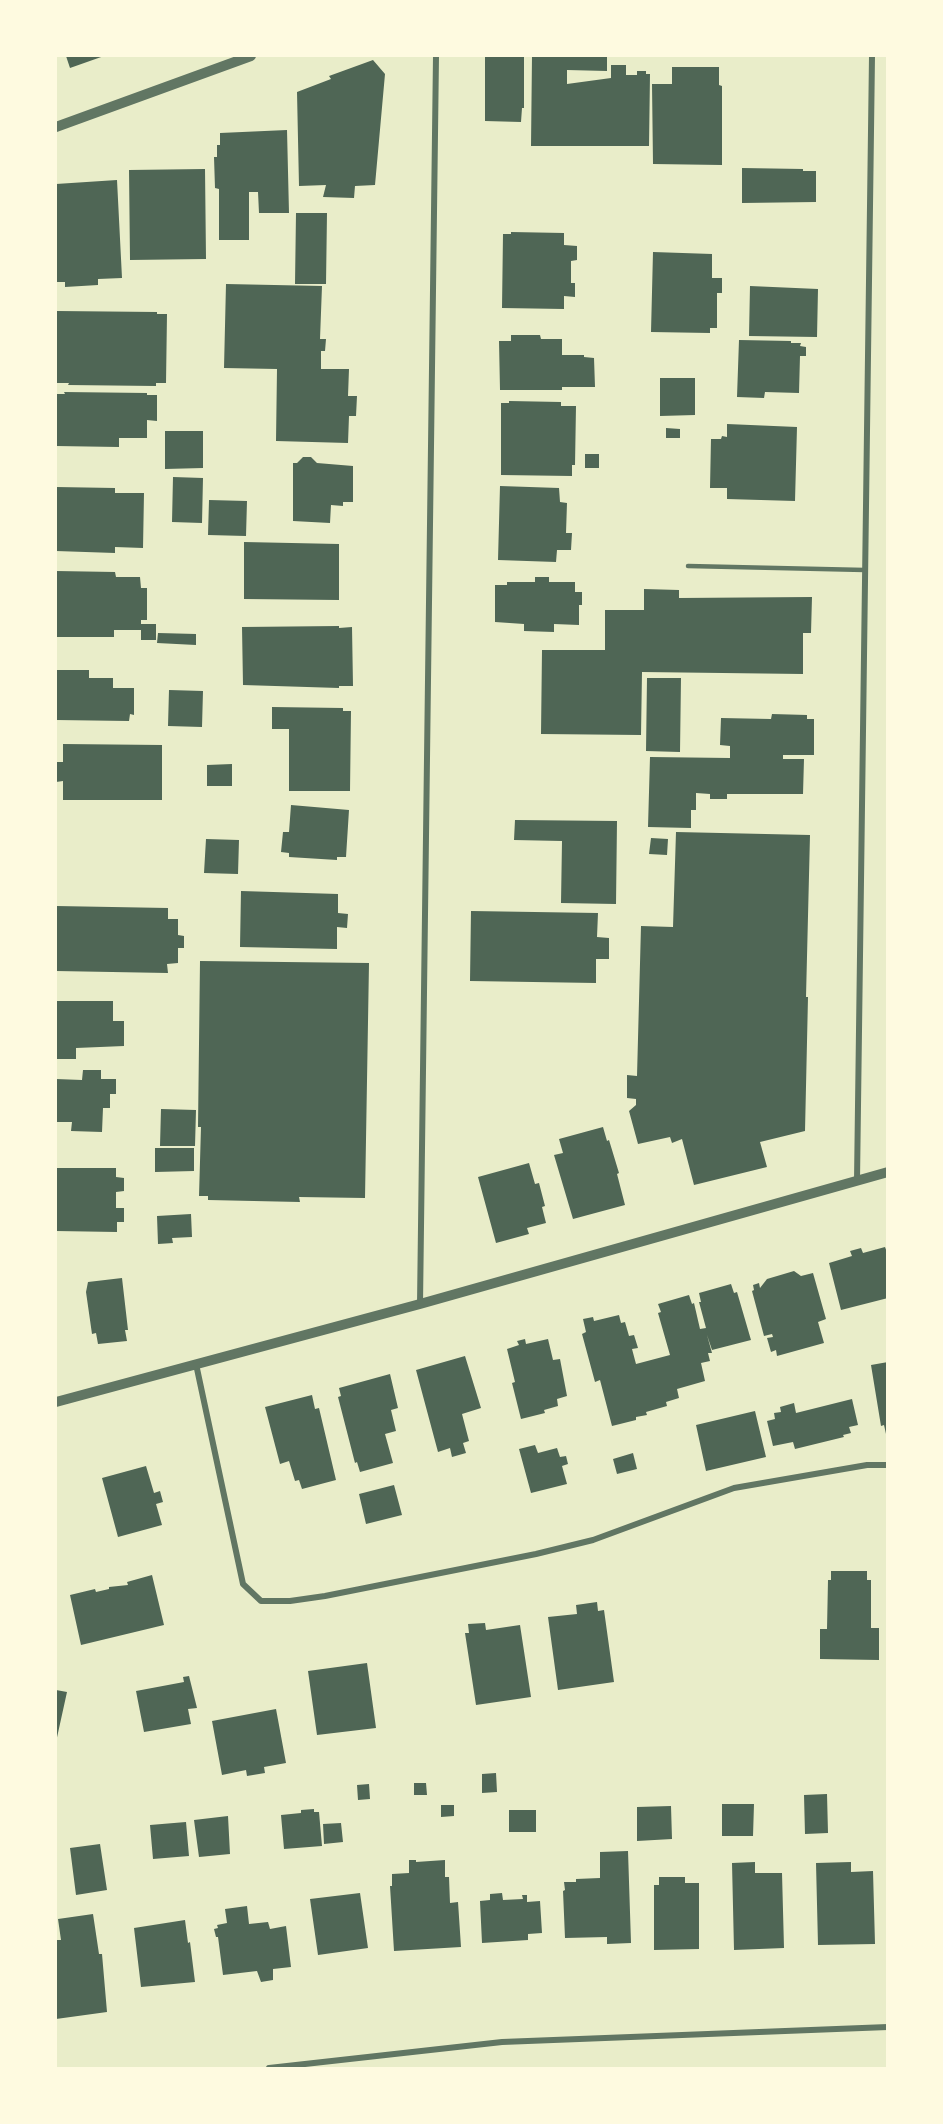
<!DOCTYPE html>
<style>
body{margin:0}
#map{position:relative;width:943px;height:2124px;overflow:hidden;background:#e9edc9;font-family:Rubik,sans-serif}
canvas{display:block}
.frame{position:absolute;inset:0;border:57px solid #fefae0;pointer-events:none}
</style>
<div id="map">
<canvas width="943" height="2124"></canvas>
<div class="frame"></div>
</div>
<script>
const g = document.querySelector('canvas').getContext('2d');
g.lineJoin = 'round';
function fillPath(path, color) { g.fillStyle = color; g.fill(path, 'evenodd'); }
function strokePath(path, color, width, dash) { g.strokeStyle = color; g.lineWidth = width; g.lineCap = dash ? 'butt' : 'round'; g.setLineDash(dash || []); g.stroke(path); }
const building = new Path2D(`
 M66 56H104L70 68Z
 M485 56H524V108H522L521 122 485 121Z
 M532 56H607V71L567 70V84L611 78V65H626V75H637V71H646V74H650L649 146H531Z
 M373 60 385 74 375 185 355 186 354 198 323 197 326 185 299 186 297 92 331 79 329 76Z
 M672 67H719V85L722 86V165L653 164 652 84H672Z
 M287 130 289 213H259L258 192H249V240H219V189L215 188 214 157H217V145H220V133Z
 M742 168 803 169V171H816V202L742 203Z
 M205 169 206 259 130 260 129 170Z
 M117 180 122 278 98 279V285L65 287V282H56V184Z
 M296 213H327L326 284H295Z
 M511 232 564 233V245L577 246V260L571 261V283H575V297L564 296V309L502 308 503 234H511Z
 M653 252 712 254V278H722V293H717V328H710V333L651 332Z
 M226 284 322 286 320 339H326L325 351H321V369H349L348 396H357L356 416H349L348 443 276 441 277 369 224 368Z
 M750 286 818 289 817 337 749 336Z
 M57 311 157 312V314H167L166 383H156V386L68 385 69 383H57Z
 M511 335H540L541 339H562V355H584V357L594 358 595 387H562V390H500L499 341H511Z
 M739 340 791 341V343H801L800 346 806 347V356H800L799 393 765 392 764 398 737 397Z
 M660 378H695V415L660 416Z
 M64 392 147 393V395H157V421L147 420V438H119V447L56 446V394H65Z
 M509 401 561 402V406H576L575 465H572V476L501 475V403H509Z
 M727 424 797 427 795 501 727 499V488H710L711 439H721L722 436 727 437Z
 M666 428 680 429V438H666Z
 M165 431H203V468L165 469Z
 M585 454H599V468H585Z
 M303 457H311L317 463 353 466V502H343V506L331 505 330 523 293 521V463H297Z
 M173 477 203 478 202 523 172 522Z
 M500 486 559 488 560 502 567 503 566 533H572L571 550H557L556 562 498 560Z
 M56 487 115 488V493H144L143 548 115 547V553L56 551Z
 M209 500 247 501 246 536 208 535Z
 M244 542 339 544V600L244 599Z
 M56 571 115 572 116 577H140L141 588H147V620H141V624H156V640H141V630H114V637H56Z
 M535 577H549V582H575V592H582V605H579V625L554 624V632L524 631V624L495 622V585H507V582H535Z
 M644 589 679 590V598L812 597 811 633H803V674L642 672 641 735 541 734 542 650H605V610H644Z
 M339 626V628L352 627 353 686H339V688L243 685 242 627Z
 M158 633 196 634V645L157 643Z
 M56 670H89V678H113V688H134V715L130 714 129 721 56 720Z
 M647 678H681L680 752 646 751Z
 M169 690 203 691 202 727 168 726Z
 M272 707 343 708V711H351L350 791H289V729H272Z
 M772 714 807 715V719H814V755H783V759H804L803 794H727V799H710V794L696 793V810H691V828L648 827 650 757 730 758V746L720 745 721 718 771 719Z
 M63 744 162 745V800H63V781L56 782V762H63Z
 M232 764V786H207V765Z
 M291 805 349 810 346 857H337V860L289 857V853L281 852 283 832H289Z
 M515 820 617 821 616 904 561 903 562 841 514 840Z
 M676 832 810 835 806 997H808L805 1131 760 1142 767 1167 694 1185 682 1139 672 1143 670 1137 638 1144 629 1111 636 1105V1099L627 1098V1075L637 1076 641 926 673 927Z
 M651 838 668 839 667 855 649 854Z
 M206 839 239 840 238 874 204 873Z
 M241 891 338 894V913L348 914 347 928 337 927V949L240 947Z
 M56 906 168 908V919H178V935L184 936V948H178V963L167 964 168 973 56 971Z
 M471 911 598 913 597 937 609 938V959H596V983L470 981Z
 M200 961 369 963 365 1198 299 1197 300 1202 208 1200V1196H199L201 1127H198Z
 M56 1001H113V1021H124V1046L76 1048V1059H56Z
 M83 1070H101V1079H116V1094H110V1108H103L102 1132 71 1131 72 1122H56V1079L82 1080Z
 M161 1109 196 1110 195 1146H160Z
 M603 1127 607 1141 609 1140 619 1173 617 1174 625 1205 573 1219 554 1155 563 1153 559 1139Z
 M155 1148H194V1171L155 1172Z
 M529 1163 535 1184 539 1183 545 1206 542 1207 546 1223 527 1228 529 1234 496 1243 478 1177Z
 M56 1168H116V1177L124 1178V1191L116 1192V1208H124V1222H117V1232L56 1231Z
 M191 1214 192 1237 172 1238 173 1243 158 1244 157 1216Z
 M885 1247 888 1255V1298L841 1310 829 1263 852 1256 850 1251 861 1248 863 1253Z
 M794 1271 801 1276 813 1273 826 1319 818 1322 824 1343 777 1356 776 1350 771 1352 767 1338 773 1337 772 1334 764 1336 752 1291 754 1290 753 1285 759 1283 760 1288 767 1279Z
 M122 1278 128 1330H125L127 1341 98 1344 96 1333 92 1334 86 1292 88 1282Z
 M731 1284 734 1293 737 1292 751 1340 712 1350 707 1335 712 1353H708L710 1361 701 1363 705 1381 677 1389 679 1398 666 1402 667 1406 646 1412 647 1415 636 1417V1420L612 1426 600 1380 595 1382 582 1334 586 1332 583 1319 593 1317 594 1321 619 1315 621 1323 625 1322 629 1336 634 1335 638 1348 632 1349 636 1364 670 1355 658 1313 661 1312 658 1304 689 1295 692 1304 694 1303 700 1329 706 1328 699 1302H701L699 1293Z
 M525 1339 526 1344 548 1339 553 1360 560 1359 567 1396 557 1399 558 1406 544 1410 545 1413 521 1419 512 1383 515 1382 507 1349 519 1345 517 1341Z
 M465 1356 481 1408 462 1414 469 1441 463 1443 466 1453 452 1457 450 1448 438 1452 416 1370Z
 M888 1362V1433L886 1434 884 1425 881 1426 871 1365Z
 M390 1374 398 1408 391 1410 396 1431 385 1434 393 1463 360 1472 357 1462 355 1463 338 1397 341 1396 339 1388Z
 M312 1395 315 1409 319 1408 336 1480 302 1489 299 1480 295 1481 289 1461 280 1464 265 1407Z
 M852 1399 858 1425 849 1427 851 1433 843 1435 844 1437 795 1449 793 1442 773 1446 767 1421 775 1419 774 1413 781 1412 780 1407 794 1403 796 1413Z
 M755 1411 766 1457 706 1471 696 1425Z
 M535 1445 538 1453 557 1448 560 1457 566 1456 568 1464 562 1466 567 1484 531 1493 519 1449Z
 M633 1453 637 1469 617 1474 613 1459Z
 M146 1466 154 1493 160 1491 163 1502 156 1504 162 1525 118 1537 102 1478Z
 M394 1485 402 1515 366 1524 359 1494Z
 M831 1571H867V1580H871V1628H879V1660L820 1659V1629H827L828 1580H831Z
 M152 1575 164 1625 81 1645 70 1595 95 1589 96 1592 109 1589V1587L128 1585 127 1582Z
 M597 1602 598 1611 604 1610 614 1682 558 1690 548 1617 577 1614 576 1605Z
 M485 1623 486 1630 520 1625 531 1697 476 1705 465 1633H469L468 1624Z
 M367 1663 376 1728 317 1735 308 1671Z
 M189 1676 197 1708 188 1709 191 1724 144 1732 136 1691 184 1682 183 1677Z
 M56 1690 67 1692 56 1742Z
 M276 1709 286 1763 264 1767 265 1773 247 1776 246 1770 222 1775 212 1721Z
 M496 1773 497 1792 482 1793V1774Z
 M414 1783H426L427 1795H414Z
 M369 1784 370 1799 358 1800 357 1785Z
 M827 1794 828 1833 805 1834 804 1795Z
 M722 1804H754L753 1836H722Z
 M441 1805H454V1816L441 1817Z
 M671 1806 672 1839 637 1841V1807Z
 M314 1809V1812H319L322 1846 284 1849 281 1815 301 1813V1810Z
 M509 1810H536V1832H509Z
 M228 1816 230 1854 199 1857 194 1820Z
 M186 1822 189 1856 153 1859 150 1825Z
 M341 1823 343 1842 324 1844 323 1824Z
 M100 1844 107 1890 76 1895 70 1848Z
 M628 1851 631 1943 607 1944V1937L565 1938 563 1891 565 1890 564 1882H576V1879L600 1878V1852Z
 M409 1860H416V1862L445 1860V1877H449L450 1903 458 1902 461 1947 394 1951 390 1886H392V1874L409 1873Z
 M755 1862V1873H782L784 1948 734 1950 732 1863Z
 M851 1862V1872L873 1871 875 1944 818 1945 816 1863Z
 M659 1877H685V1883H699V1949L654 1950V1885H659Z
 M360 1893 368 1948 318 1955 310 1899Z
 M502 1893 503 1900 523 1899 522 1895H527V1902L540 1901 542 1933 528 1934V1940L482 1943 480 1901 490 1900V1894Z
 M247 1906 249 1924 268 1922 270 1929 286 1926 291 1967 273 1969V1980L261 1982 257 1971 223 1975 218 1937H216L214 1929 218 1928 217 1925 227 1923 225 1909Z
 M93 1914 99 1954H102L107 2012 56 2019V1940H61L58 1919Z
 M185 1920 188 1943 190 1942 195 1982 141 1987 134 1928Z`);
const service = new Path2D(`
 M688 566 865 570`);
const minor = new Path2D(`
 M857 1180 872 56
 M420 1304 436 56
 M196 1364 243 1584 261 1601H290L325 1596 536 1554 593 1540 734 1488 867 1465H888
 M269 2068 502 2042 888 2027`);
const tertiary = new Path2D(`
 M56 127 251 56
 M56 1402 420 1304 888 1172`);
fillPath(building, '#4f6655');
strokePath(service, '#617663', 4.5);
strokePath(minor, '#617663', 6);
strokePath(tertiary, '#617663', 10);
</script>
